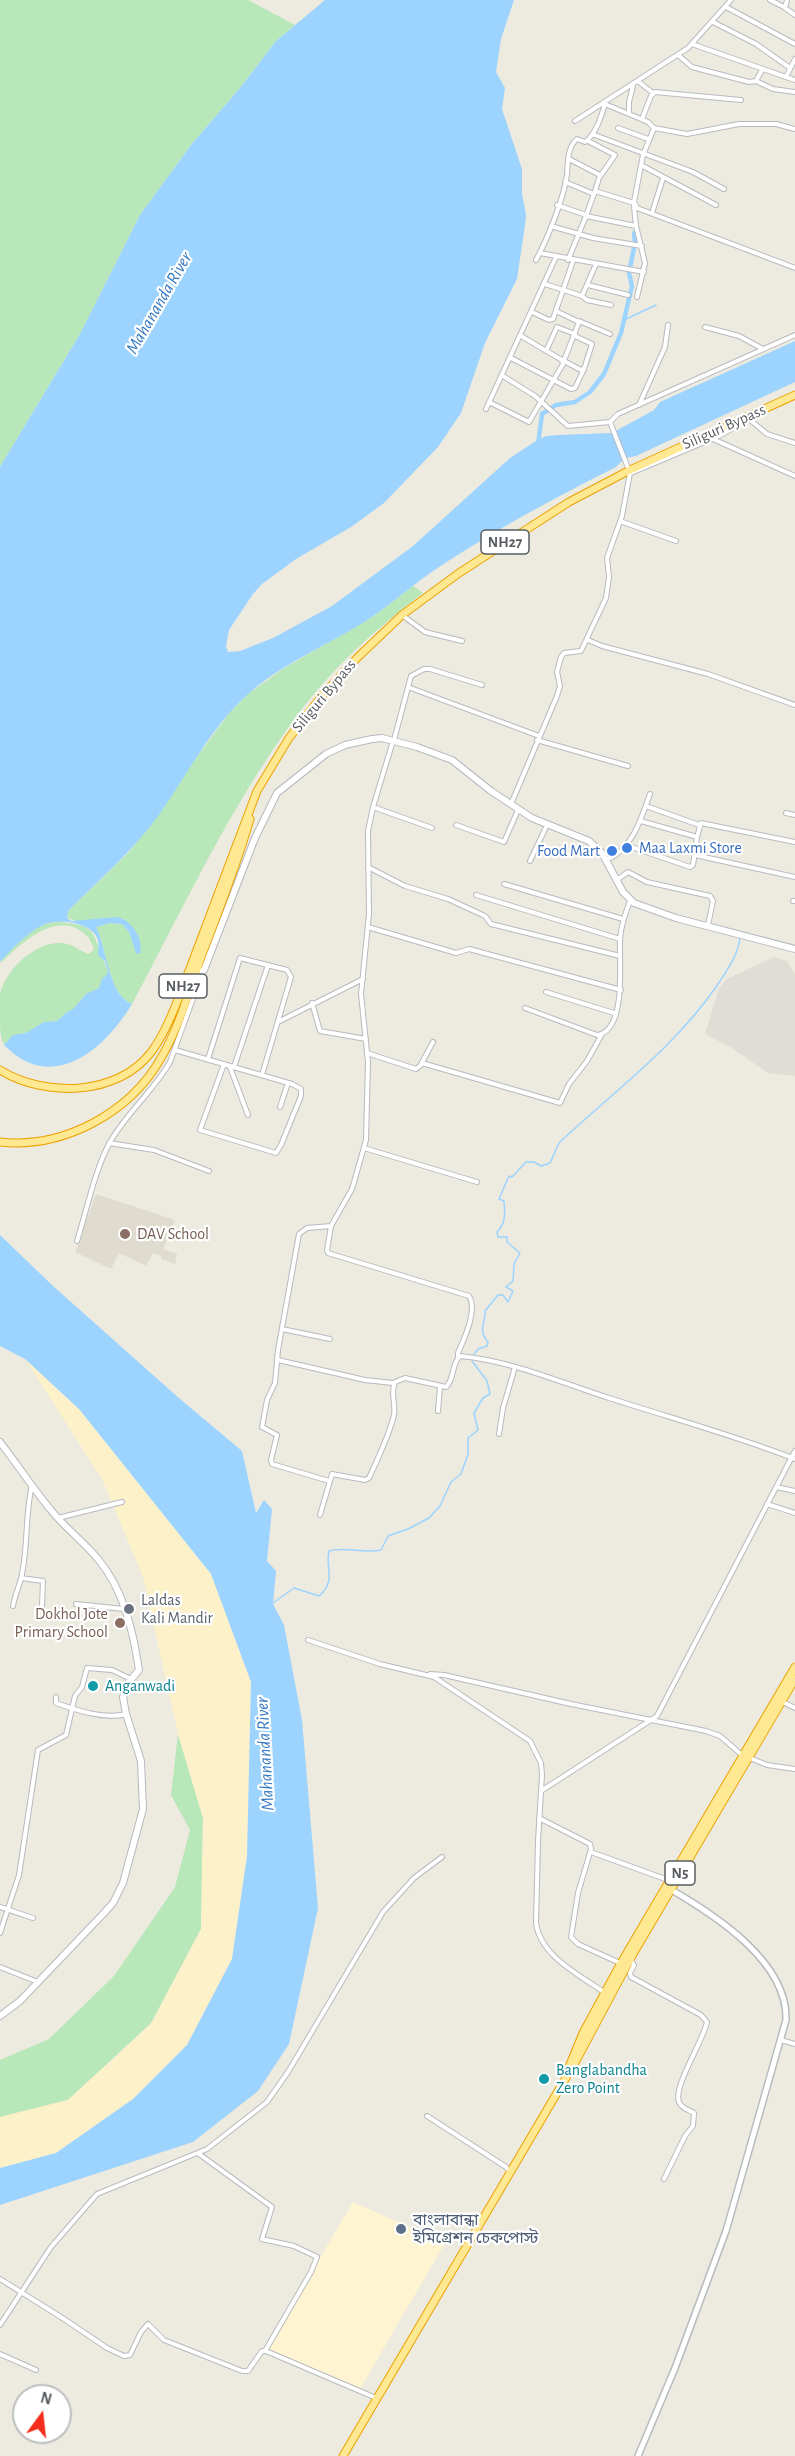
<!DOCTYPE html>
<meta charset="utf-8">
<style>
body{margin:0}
#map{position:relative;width:795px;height:2456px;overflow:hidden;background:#edeadf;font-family:"Alegreya Sans",sans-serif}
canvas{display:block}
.north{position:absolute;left:12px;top:2384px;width:60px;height:60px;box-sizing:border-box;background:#fff;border:2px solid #bcbec0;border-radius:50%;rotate:15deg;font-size:16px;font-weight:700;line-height:24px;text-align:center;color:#585c61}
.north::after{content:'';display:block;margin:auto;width:21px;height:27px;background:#f52d1c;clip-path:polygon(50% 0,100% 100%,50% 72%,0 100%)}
</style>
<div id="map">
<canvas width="795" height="2456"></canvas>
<div class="north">N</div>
</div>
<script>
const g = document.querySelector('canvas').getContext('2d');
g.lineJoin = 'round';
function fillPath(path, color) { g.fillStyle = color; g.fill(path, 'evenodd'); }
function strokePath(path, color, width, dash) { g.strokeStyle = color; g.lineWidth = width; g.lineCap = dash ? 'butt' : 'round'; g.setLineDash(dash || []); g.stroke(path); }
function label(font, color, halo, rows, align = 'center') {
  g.font = font + ' "Alegreya Sans","Noto Sans Bengali",sans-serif'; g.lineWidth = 4.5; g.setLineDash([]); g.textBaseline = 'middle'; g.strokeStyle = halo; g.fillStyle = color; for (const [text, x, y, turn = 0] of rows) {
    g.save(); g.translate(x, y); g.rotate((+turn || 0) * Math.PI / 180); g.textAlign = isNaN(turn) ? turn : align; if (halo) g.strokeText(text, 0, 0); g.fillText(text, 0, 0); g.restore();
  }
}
const commercial = new Path2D(`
 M353 2202 445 2243 360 2389 266 2349Z`);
const industrial = new Path2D(`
 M774 957 787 961 795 974V1076L768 1073 730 1047 705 1034 719 988 727 979Z`);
const education = new Path2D(`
 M96 1194 175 1220 163 1249 177 1254 175 1264 161 1259V1256L153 1253 146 1266 119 1253 111 1269 75 1252Z`);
const green = new Path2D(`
 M0 0H248L295 25 276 41 240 88 191 145 140 215 80 334 0 467Z
 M413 586 423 593C378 627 333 667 299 713 232 802 185 905 132 1004 108 995 107 948 96 927L110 923 122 924 129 932 138 954 123 918 80 922 67 918 68 911 129 852 160 812 184 774 230 712 248 694 284 668 371 618Z
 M60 922C91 926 92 926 101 955 103 961 107 966 108 973L99 988 86 994 73 1009 67 1012 57 1021 47 1022 26 1033 13 1035 4 1045C0 1037 0 1027 0 1018 0 1010 0 1001 0 994 6 970 32 945 57 943 69 942 78 949 88 954L94 950C92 942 88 936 81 931 53 912 19 945 0 964 5 952 32 928 46 924 50 922 56 923 60 922Z
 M178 1734 203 1818 201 1929 151 2023 68 2100 0 2117V2060L49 2039 114 1976 175 1887 190 1830 171 1795Z`);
const sand = new Path2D(`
 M25 1359 79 1409 211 1574 251 1682 247 1856 232 1959 187 2045 133 2099 56 2153 0 2168V2117L68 2100 151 2024 201 1929 203 1818 178 1734 143 1577 102 1479Z`);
const water = new Path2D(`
 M325 0H514L501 39 496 72 505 88 502 109 522 169V194L526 215 525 225 517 279 485 343 461 413 438 447 384 503 351 527 296 559 262 584 253 594 229 630 226 646 228 652 240 651 273 638 332 606 413 546 510 458 536 441 546 436 559 435 612 433 654 410 660 402 795 341V382L636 456 625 458 616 467C556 497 497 529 442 565 417 581 394 602 369 619 329 645 282 663 246 696 211 728 188 773 161 812 135 849 100 879 68 911L67 918 71 921 117 917C132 920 144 939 140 954L136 953 129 932 122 924 110 923 96 927C107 948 108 995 132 1004 105 1049 53 1095 4 1045L13 1035 26 1033 44 1022 57 1021 67 1012 73 1009 86 994 99 988 102 979 108 973 105 961 98 955C98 950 99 945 98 940 93 922 58 918 43 925 26 934 13 948 0 962V467L80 334 140 215 191 145 240 88 276 41Z
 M0 1235 53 1286 180 1399 242 1451 256 1513 264 1500 272 1509 267 1561 276 1571 273 1604 284 1625 302 1720 318 1908 289 2044 258 2091 193 2142 0 2205V2168L56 2153 133 2099 187 2045 232 1959 247 1856 251 1682 211 1574 79 1409 25 1359 0 1346Z`);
const stream = new Path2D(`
 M624 320 656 305
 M474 1354 478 1349 487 1346 488 1342C477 1329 486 1324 485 1311L498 1295H503L508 1302 513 1291 506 1287 513 1281 514 1264 520 1253 507 1242V1237H498L497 1232C506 1224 505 1212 504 1201L499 1199 509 1176 512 1177 526 1162H534L541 1166 550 1163 559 1143C613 1092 673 1049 716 987 725 973 738 956 740 938
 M273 1603 294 1588 319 1596C337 1580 325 1569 329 1551 346 1546 364 1554 381 1550L388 1536 408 1529 429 1518 440 1506 451 1482 461 1474 468 1454V1438L478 1430 474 1413 483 1398 490 1394 487 1381 472 1361`);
const canal = new Path2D(`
 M538 445 542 414 556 405 575 402 590 392 604 374 621 333 632 286 629 273 635 243 634 233`);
const minor = new Path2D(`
 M770 0 784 7
 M787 0 785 8 795 15
 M726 7 795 44
 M713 22 756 44 790 68
 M692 44 786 77
 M678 55 692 67 749 82 756 81 762 70
 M795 59 786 77 795 80
 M756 81 773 89 795 92
 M639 82 653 93
 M629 114V102L633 86
 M642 119 651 96 655 92 741 100
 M575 121 688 48 731 0
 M618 128 648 139
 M795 129 776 124H739L687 134 654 128 643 155 634 202 637 208 795 268
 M592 134 693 172 724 189
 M588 141 615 155 601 175
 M569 159 600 175 595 191 634 203
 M641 165 716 205
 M565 182 594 194
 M595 191 586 216 636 226
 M557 205 586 215
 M634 206 636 226 645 263 637 297
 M652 213 663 178
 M551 226 593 238 642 246
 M540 253 644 272
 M536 260C547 240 564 198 567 175 568 163 567 147 577 139L585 142C596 134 601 117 605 104L648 122 654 128
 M568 260 586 216
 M545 284 582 296 596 264
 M588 285 628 295
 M582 296 587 300 611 305
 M556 311 579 322 563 363
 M532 312 549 320 553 319 573 261
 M579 321 610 334
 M705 327 739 336 763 349
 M546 351 557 327 575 334
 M511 358 571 389 575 388 584 369
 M564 361 581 370 584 369 592 344 575 336
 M503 376 535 396 568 426 610 422
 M489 402 529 422 563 364 562 360 521 336
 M639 405 665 347 668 325
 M486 409 556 257
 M749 419 767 434 795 443
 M713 439 795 476
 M631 473 719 436 749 419
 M620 521 676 541
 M402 615 425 632 462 641
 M588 640 602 646 708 674 795 705
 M408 687 539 736
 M394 740 411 676 424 669H430L482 685
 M537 740 628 766
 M393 741 373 807 368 831 369 914 361 994 368 1062 366 1140 352 1189 331 1226 327 1250 328 1253 469 1296C478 1310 464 1339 458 1353V1357
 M511 804 557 696 560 686 557 672 561 657 564 653 581 651 606 598 609 577 607 558 622 516 630 473 610 422 618 414 795 335
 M646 806 699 825
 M373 807 432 828
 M786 813 795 815
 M641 821 697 837
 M456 825 504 842 518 810
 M626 845 690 867 693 865 697 837 701 823 795 842
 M695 855 795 877
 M607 860C633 848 641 819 650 794
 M530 861 547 825
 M368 867 405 886 448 899 485 916 491 924 620 956
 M618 879 628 872 647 882 710 896 713 901 708 925
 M504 884 623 919
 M476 895 620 939
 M793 901H795
 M368 927 456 953 469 949 621 990
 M546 992 614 1013
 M312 1003 320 1031 366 1039
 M525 1008 597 1035C627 1031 619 962 620 942 620 928 625 914 630 901
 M278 1022 363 979
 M175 1050 292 1084 301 1089V1096L281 1145 276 1153 200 1130 224 1064
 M367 1053 416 1069 420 1066 433 1042
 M208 1059 240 958 287 970 291 977 262 1075
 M422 1063 560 1103 569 1084 587 1061 602 1034
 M230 1067 248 1115
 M234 1067 268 965
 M280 1107 288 1083
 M109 1143 154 1150 209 1171
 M364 1148 477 1182
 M77 1241C86 1213 95 1170 109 1144 125 1114 153 1092 170 1062L202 974
 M282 1329 330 1339
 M278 1360 365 1380 393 1383
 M438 1411 440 1387
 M499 1434 503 1408 515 1367
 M329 1481 272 1464 271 1460 277 1435 262 1427 267 1400 275 1383 278 1350 299 1234 307 1228 331 1226
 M776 1487 795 1491
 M767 1504 795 1513
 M320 1515 332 1474 365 1480 369 1478C378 1458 389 1436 394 1415 396 1403 390 1394 395 1382L405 1378 446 1387C455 1379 451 1364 460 1356 512 1361 559 1382 609 1398 671 1418 734 1435 795 1459
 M58 1518 122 1502
 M21 1578 43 1581 42 1606
 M76 1604 124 1609
 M13 1606C15 1594 20 1585 22 1574 28 1545 25 1515 32 1485
 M308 1640 380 1664 434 1677 530 1741 541 1763 542 1775 538 1841 536 1923C540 1956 580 1975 605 1993
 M430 1674 444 1675 571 1704 706 1731 720 1736 743 1756
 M56 1697V1703C76 1710 105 1720 126 1714
 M783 1702 795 1708
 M750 1758 767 1765 795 1769
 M541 1791 657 1716 795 1451
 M539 1818 590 1844 591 1849 578 1893 571 1937 578 1944 620 1963
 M591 1852 668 1880
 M0 1907 33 1918
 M0 1933 19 1875 38 1750 66 1735 75 1696 82 1687 87 1668 112 1670 131 1679
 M631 1960 634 1965 630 1973 631 1977 701 2015 707 2022C703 2042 673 2086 679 2102 682 2109 689 2110 694 2113L693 2126 685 2136 664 2179
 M0 1967 38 1982
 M781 2040 795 2044
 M427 2116 506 2167 510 2172
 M199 2154 272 2207 262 2239 294 2246 317 2257 311 2272 265 2351
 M0 2279 64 2319 107 2348 124 2356 130 2355 141 2332 148 2324 164 2340 242 2371H248L262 2351H266L376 2398
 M0 2325 51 2247 97 2194 207 2149 267 2102 288 2072 383 1912 414 1878 442 1857
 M0 2354 36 2370`);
const tertiary = new Path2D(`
 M638 2456 675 2368 726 2231 786 2020C788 1962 715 1915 670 1889`);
const secondary = new Path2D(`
 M193 979 204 970 255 838 277 793 326 754 345 745 372 739 382 738 417 747 452 760 491 791 532 818 589 841 602 853 623 892 634 903 676 918 795 949
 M0 1442C17 1464 32 1487 50 1509 64 1527 83 1541 98 1559 124 1590 133 1631 139 1670L128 1683 123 1697 126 1714 141 1761 143 1809 123 1883 113 1903 104 1913 20 2001 0 2016`);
const trunk = new Path2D(`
 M0 1070C45 1098 119 1096 152 1051 165 1033 173 1012 181 992L257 791 289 738 322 696 358 657 402 615 459 573 569 502 630 470 795 395
 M0 1142C63 1149 130 1113 161 1058 180 1026 190 987 203 952 220 908 237 864 250 819
 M569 2067 583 2033 621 1963 795 1667
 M343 2456 577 2059 633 1954 795 1679`);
const markers = [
 [627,848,6,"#3f7fe0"],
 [612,851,6,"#3f7fe0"],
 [125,1234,6,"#8d6e63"],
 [129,1609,6,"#6b7280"],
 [120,1623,6,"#8d6e63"],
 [93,1686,6,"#0f9aa8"],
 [544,2079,6,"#0f9aa8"],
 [401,2229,6,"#5c6f8a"]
];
const shields = [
 [505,542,48],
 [183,986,48],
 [680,1873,30]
];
const shieldNames = [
 ["NH27",505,542],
 ["NH27",183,986],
 ["N5",680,1873]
];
const streetNames = [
 ["Siliguri Bypass",724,427,-24],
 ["Siliguri Bypass",324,696,-50]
];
const shopNames = [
 ["Maa Laxmi Store",639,848],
 ["Food Mart",600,851,"right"]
];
const educationNames = [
 ["DAV School",137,1234],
 ["Dokhol Jote",108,1614,"right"],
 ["Primary School",108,1632,"right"]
];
const worshipNames = [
 ["Laldas",141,1600],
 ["Kali Mandir",141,1618]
];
const cultureNames = [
 ["Anganwadi",105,1686],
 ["Banglabandha",556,2070],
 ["Zero Point",556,2088]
];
const serviceNames = [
 ["বাংলাবান্ধা",413,2220],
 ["ইমিগ্রেশন চেকপোস্ট",413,2238]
];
const waterNames = [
 ["Mahananda River",159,303,-60],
 ["Mahananda River",265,1754,-93]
];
fillPath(commercial, '#fff4d1');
fillPath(industrial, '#e0ddd7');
fillPath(education, '#dfdbcf');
fillPath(green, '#b8e7b9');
fillPath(sand, '#fdf1ca');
fillPath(water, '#9cd4ff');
strokePath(stream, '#9cd4ff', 1.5);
strokePath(canal, '#9cd4ff', 4.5);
strokePath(minor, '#b7babf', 6);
strokePath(tertiary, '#b7babf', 8);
strokePath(secondary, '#b5b9bf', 8);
strokePath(trunk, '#eba200', 9);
strokePath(minor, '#fff', 4);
strokePath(tertiary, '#fff', 5);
strokePath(secondary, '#fff', 6);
strokePath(trunk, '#ffe892', 7);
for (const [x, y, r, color] of markers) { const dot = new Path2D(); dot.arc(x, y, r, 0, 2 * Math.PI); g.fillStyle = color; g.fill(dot); strokePath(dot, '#fff', 2); }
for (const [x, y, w] of shields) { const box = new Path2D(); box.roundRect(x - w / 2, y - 12, w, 24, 4.5); g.fillStyle = '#fff'; g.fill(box); strokePath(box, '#585c61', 1.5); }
label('bold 15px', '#585c61', null, shieldNames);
label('16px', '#585c61', '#fff', streetNames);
label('16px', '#366cbe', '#fff', shopNames, 'left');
label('16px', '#785e54', '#fff', educationNames, 'left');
label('16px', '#5b616d', '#fff', worshipNames, 'left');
label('16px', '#0d838f', '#fff', cultureNames, 'left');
label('16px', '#4e5e75', '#fff', serviceNames, 'left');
label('italic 18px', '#3579c1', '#fff', waterNames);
</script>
